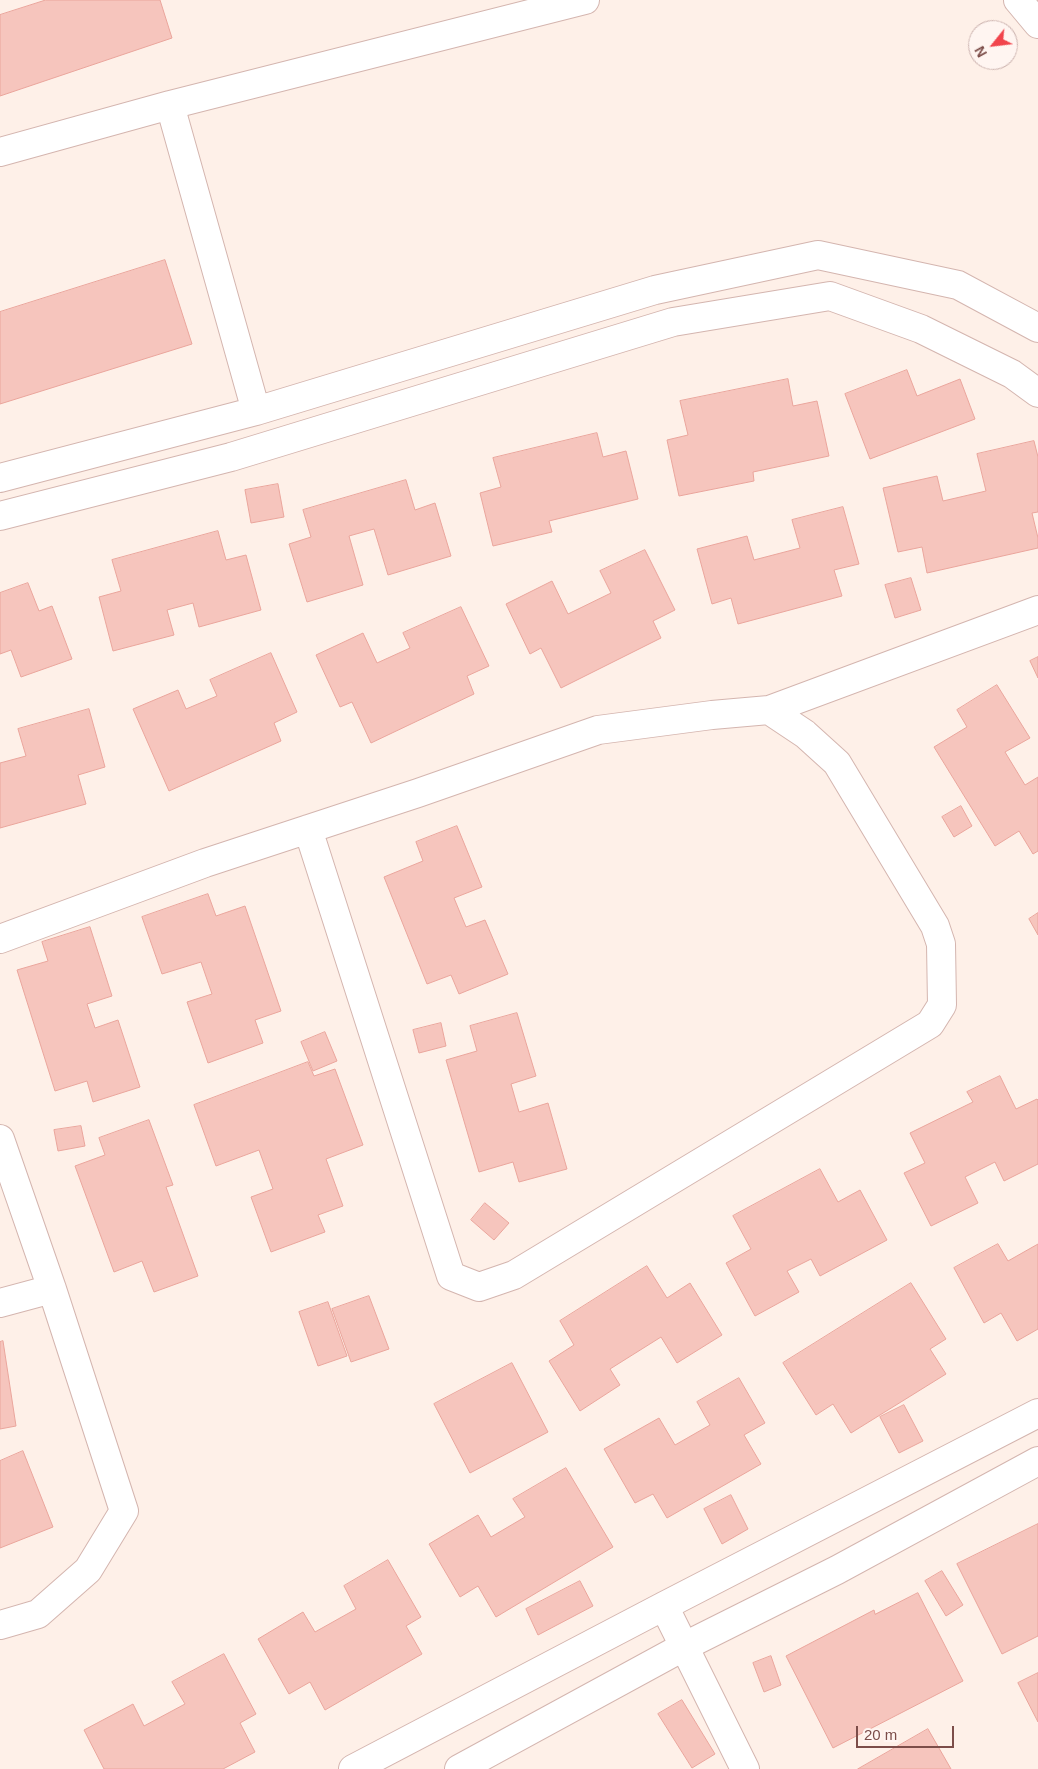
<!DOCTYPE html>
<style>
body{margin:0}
#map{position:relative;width:1038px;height:1769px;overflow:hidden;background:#fef0e8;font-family:Helvetica,sans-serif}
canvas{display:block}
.north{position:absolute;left:968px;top:20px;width:50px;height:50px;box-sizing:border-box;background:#fff5f1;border:1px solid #cbb2ae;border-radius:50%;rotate:241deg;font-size:14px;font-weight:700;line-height:20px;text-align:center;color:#7c4d49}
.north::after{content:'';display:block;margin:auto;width:18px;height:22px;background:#f1444c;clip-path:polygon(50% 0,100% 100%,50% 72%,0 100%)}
.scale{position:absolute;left:856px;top:1726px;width:98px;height:22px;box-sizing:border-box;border:2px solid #7c4d49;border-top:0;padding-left:6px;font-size:15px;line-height:18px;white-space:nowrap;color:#7c4d49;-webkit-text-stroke:4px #fff5f1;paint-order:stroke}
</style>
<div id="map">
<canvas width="1038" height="1769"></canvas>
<div class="north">N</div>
<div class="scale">20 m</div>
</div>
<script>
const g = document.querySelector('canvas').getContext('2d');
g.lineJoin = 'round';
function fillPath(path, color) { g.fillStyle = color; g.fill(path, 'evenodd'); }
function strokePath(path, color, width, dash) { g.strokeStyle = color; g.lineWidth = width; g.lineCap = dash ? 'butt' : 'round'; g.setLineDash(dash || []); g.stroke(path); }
const building = new Path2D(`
 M46 0H160L172 38 0 96V15Z
 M165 260 192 344 0 404V312Z
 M907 370 917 396 960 379 975 419 870 459 845 394Z
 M788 379 793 406 817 401 829 456 753 472 754 481 679 496 667 440 688 435 680 401Z
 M597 433 603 457 626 451 638 499 549 521 552 532 493 546 480 493 501 487 493 458Z
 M1034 441 1038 457V512L1032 513 1038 538V548L927 573 922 547 898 552 883 488 937 476 943 501 986 491 977 454Z
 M406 480 415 510 435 503 451 556 388 575 374 529 349 536 363 585 307 602 289 544 311 537 303 510Z
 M278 484 284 517 251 523 245 490Z
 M843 507 859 564 834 570 842 596 738 624 731 598 712 604 697 549 747 536 754 560 800 548 792 520Z
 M218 531 226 560 246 555 261 610 199 627 193 603 167 610 174 635 113 651 99 597 121 591 112 560Z
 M645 550 675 610 653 621 661 638 561 688 541 648 530 654 506 604 552 581 568 614 611 593 600 571Z
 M911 578 921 610 895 618 885 585Z
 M28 583 39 611 52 606 72 659 21 677 11 650 0 654V593Z
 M461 607 489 666 467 676 474 694 371 743 352 702 340 707 316 655 363 633 377 663 410 648 403 633Z
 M271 653 297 712 274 723 281 741 169 791 133 709 178 690 186 709 217 696 210 680Z
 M1038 657V678L1030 661Z
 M997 685 1030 738 1005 752 1025 785 1038 777V851L1033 854 1019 831 995 846 934 747 967 727 957 710Z
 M89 709 105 767 78 775 86 804 0 828V763L26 756 18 729Z
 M961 806 972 826 954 837 942 817Z
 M457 826 482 887 454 898 466 927 485 920 508 974 459 994 451 975 427 984 384 877 423 861 416 842Z
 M208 894 216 916 245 906 281 1011 255 1020 263 1043 208 1063 187 1002 212 994 201 962 162 974 142 917Z
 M1038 913V935L1029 919Z
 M90 927 112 996 87 1004 95 1028 118 1020 140 1087 93 1102 87 1081 55 1091 17 970 48 961 42 942Z
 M517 1013 536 1076 511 1084 519 1112 548 1103 567 1169 519 1182 513 1162 479 1172 446 1060 477 1051 470 1026Z
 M441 1023 446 1046 419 1053 413 1030Z
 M325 1032 337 1061 313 1071 301 1042Z
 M308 1062 314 1076 335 1069 363 1145 326 1159 343 1206 318 1215 325 1232 271 1252 251 1197 273 1189 259 1150 216 1166 194 1105Z
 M1000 1076 1016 1109 1037 1099 1038 1100V1164L1004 1181 995 1162 965 1177 978 1203 931 1226 904 1173 925 1163 910 1133 973 1102 967 1092Z
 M149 1120 173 1185 166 1187 198 1276 154 1292 142 1261 114 1272 75 1166 105 1155 99 1138Z
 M81 1126 85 1146 58 1151 54 1130Z
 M820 1169 838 1202 860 1190 887 1240 820 1276 811 1259 787 1271 799 1292 755 1316 726 1263 751 1249 733 1216Z
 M485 1203 509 1223 494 1240 471 1220Z
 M998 1244 1008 1261 1038 1244V1329L1017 1341 1001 1313 984 1323 954 1268Z
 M647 1266 667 1298 690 1283 722 1335 677 1363 661 1337 610 1369 620 1385 580 1411 549 1361 574 1345 560 1321Z
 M911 1283 946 1339 930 1349 946 1374 851 1433 833 1404 816 1415 783 1363Z
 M369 1296 389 1349 351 1362 332 1309Z
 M328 1302 347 1356 318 1366 299 1312Z
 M3 1341 16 1426 0 1429V1342Z
 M512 1363 548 1432 470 1473 434 1404Z
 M739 1378 765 1423 744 1435 761 1464 667 1518 653 1494 635 1503 604 1449 659 1418 675 1445 710 1425 697 1402Z
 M904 1405 923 1441 899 1453 880 1417Z
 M23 1451 53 1527 0 1548V1461Z
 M566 1468 613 1547 496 1617 478 1586 460 1597 429 1544 478 1515 491 1537 525 1517 513 1499Z
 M731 1495 748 1529 722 1544 704 1509Z
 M1038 1524V1636L1002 1654 957 1564Z
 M388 1560 421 1617 406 1626 422 1654 325 1710 310 1682 289 1694 258 1639 303 1612 315 1632 356 1609 344 1586Z
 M942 1571 963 1605 946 1616 925 1581Z
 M580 1581 593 1606 538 1635 526 1609Z
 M918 1593 963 1681 833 1748 786 1656 874 1610 875 1614Z
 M224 1654 256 1714 240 1723 255 1752 223 1769H104L84 1730 133 1704 144 1726 185 1704 172 1682Z
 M771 1656 781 1685 764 1692 753 1663Z
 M1038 1673V1722L1018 1683Z
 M682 1700 715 1754 692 1768 658 1714Z
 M928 1729 951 1769H858Z`);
const street = new Path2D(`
 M1018 0 1038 24
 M0 152 170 105
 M256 411 170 105 585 0
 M0 478 256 411 655 290 818 255 958 285 1038 328
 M0 516 231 457 673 322 830 296 921 329 1012 374 1038 393
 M769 710 1038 610
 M0 939 205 863 418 793 598 730 712 715 769 710 805 734 837 763 935 926 941 944 942 1005 930 1024 514 1275 479 1287 451 1276 308 829
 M0 1139 52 1289 124 1511 88 1570 38 1614 0 1625
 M0 1303 52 1289
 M664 1606 745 1769
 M353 1769 664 1606 1038 1413
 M459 1769 685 1646 837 1570 1038 1461`);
fillPath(building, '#f6c5bd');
strokePath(building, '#eaa59c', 1);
strokePath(street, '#d4b5af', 30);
strokePath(street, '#fff', 28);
</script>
